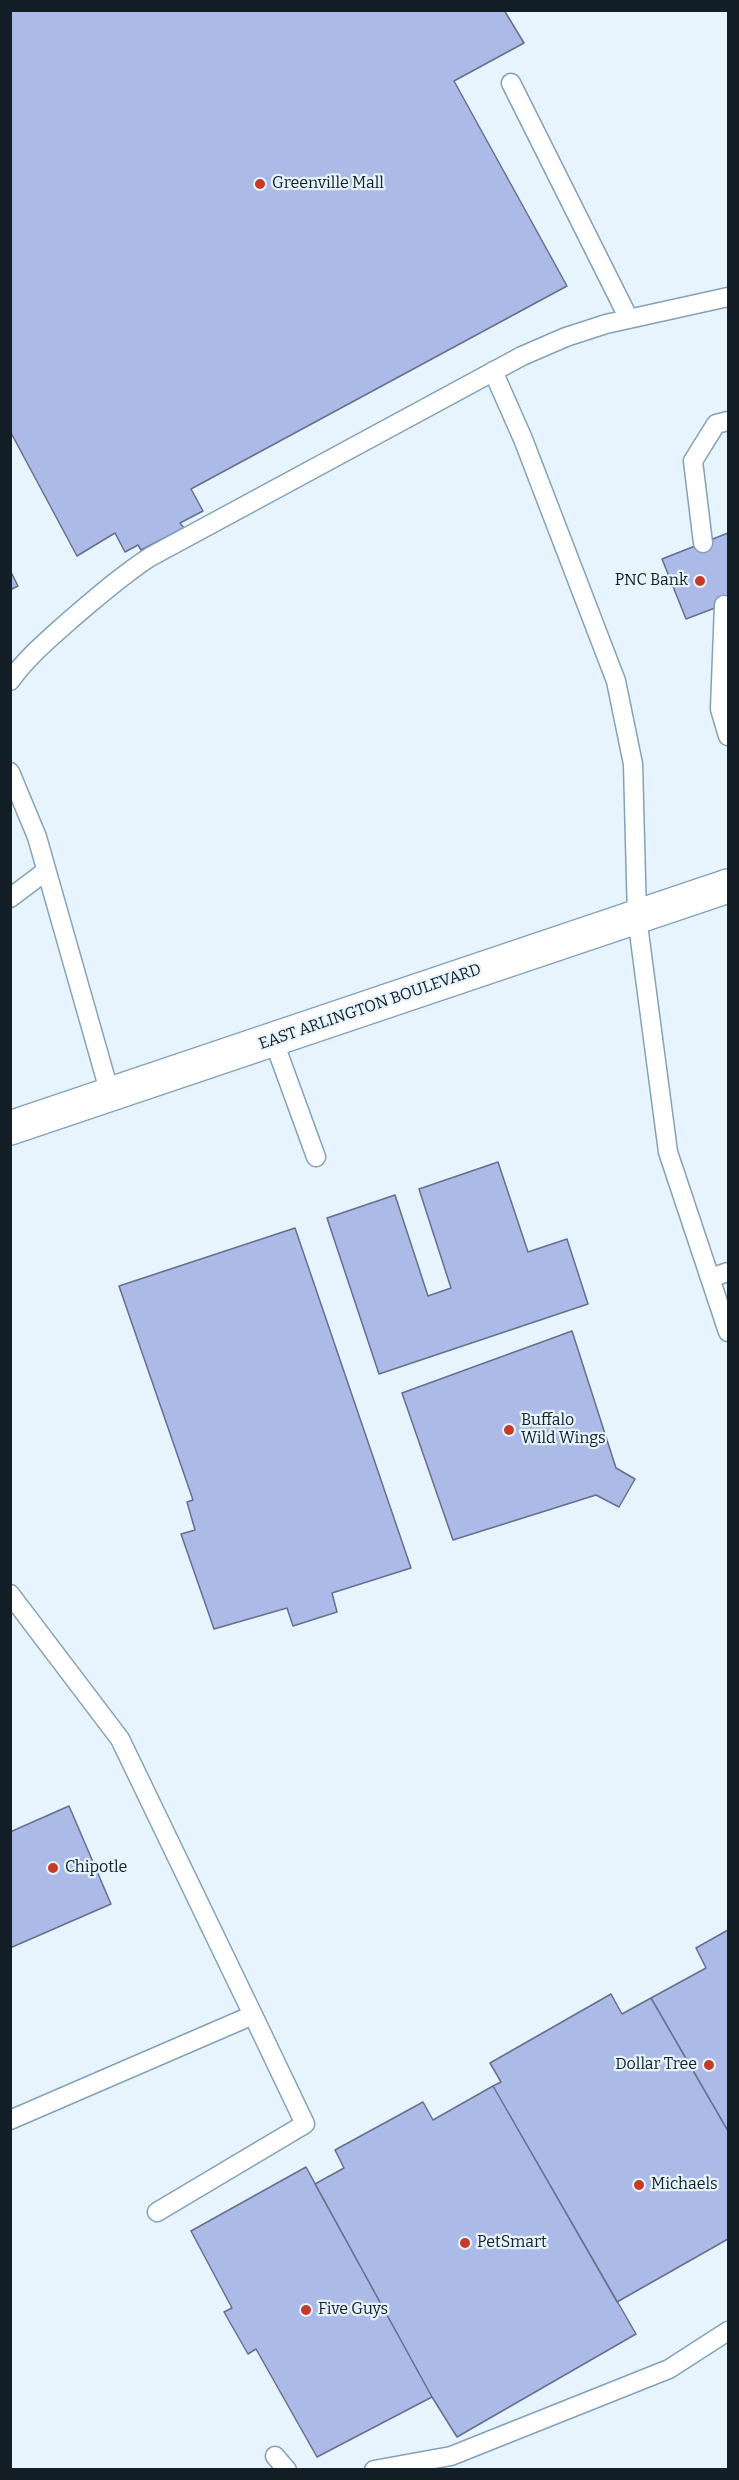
<!DOCTYPE html>
<style>
body{margin:0}
#map{position:relative;width:739px;height:2480px;overflow:hidden;background:#e7f4fe;font-family:Bitter,serif}
canvas{display:block}
.frame{position:absolute;inset:0;border:12px solid #131e27;pointer-events:none}
</style>
<div id="map">
<canvas width="739" height="2480"></canvas>
<div class="frame"></div>
</div>
<script>
const g = document.querySelector('canvas').getContext('2d');
g.lineJoin = 'round';
function fillPath(path, color) { g.fillStyle = color; g.fill(path, 'evenodd'); }
function strokePath(path, color, width, dash) { g.strokeStyle = color; g.lineWidth = width; g.lineCap = dash ? 'butt' : 'round'; g.setLineDash(dash || []); g.stroke(path); }
function label(font, color, halo, rows, align = 'center') {
  g.font = font + ' Bitter,serif'; g.lineWidth = 4.5; g.setLineDash([]); g.textBaseline = 'middle'; g.strokeStyle = halo; g.fillStyle = color; for (const [text, x, y, turn = 0] of rows) {
    g.save(); g.translate(x, y); g.rotate((+turn || 0) * Math.PI / 180); g.textAlign = isNaN(turn) ? turn : align; if (halo) g.strokeText(text, 0, 0); g.fillText(text, 0, 0); g.restore();
  }
}
const building = new Path2D(`
 M10 10H504L524 43 454 81 567 286 191 489 203 511 180 523 184 528 141 550 138 545 125 552 115 533 77 556 10 431Z
 M728 533V603L686 619 662 559Z
 M10 570 18 586 10 590Z
 M498 1162 528 1252 567 1239 588 1304 379 1374 327 1218 395 1195 428 1296 451 1288 419 1189Z
 M295 1228 411 1568 332 1593 337 1612 293 1626 287 1608 214 1629 181 1534 195 1530 187 1502 193 1500 119 1286Z
 M572 1331 616 1468 635 1479 619 1507 596 1495 453 1540 402 1393Z
 M69 1806 111 1904 10 1948V1832Z
 M728 1930V2131L651 1998 706 1968 696 1948Z
 M611 1994 622 2014 651 1998 728 2131V2239L617 2302 493 2086 501 2082 490 2063Z
 M493 2086 636 2334 457 2437 432 2397 315 2184 344 2168 335 2150 423 2102 433 2120Z
 M306 2167 432 2397 317 2457 256 2349 248 2354 224 2312 232 2308 191 2231Z`);
const service = new Path2D(`
 M511 83 629 319
 M493 371 523 439 616 681 633 764 637 917 668 1152 728 1332
 M703 543 693 461 716 424 728 421
 M724 605 720 709 728 736
 M10 681C27 657 48 640 69 621 96 598 121 576 150 557L522 356 566 337 606 324 728 297
 M10 772 37 837 110 1094
 M10 898 46 871
 M273 1039 316 1157
 M710 1278 728 1272
 M10 1594 120 1739 253 2015 10 2120
 M157 2212 305 2124 253 2015
 M275 2456 287 2470
 M374 2470 451 2456 669 2369 728 2331`);
const secondary = new Path2D(`
 M10 1128 728 886`);
const markers = [
 [260,184,6,"#c73b25"],
 [700,581,6,"#c73b25"],
 [509,1430,6,"#c73b25"],
 [53,1868,6,"#c73b25"],
 [709,2065,6,"#c73b25"],
 [639,2185,6,"#c73b25"],
 [465,2243,6,"#c73b25"],
 [306,2310,6,"#c73b25"]
];
const poiNames = [
 ["Greenville Mall",272,184],
 ["PNC Bank",688,581,"right"],
 ["Buffalo",521,1421],
 ["Wild Wings",521,1439],
 ["Chipotle",65,1868],
 ["Dollar Tree",697,2065,"right"],
 ["Michaels",651,2185],
 ["PetSmart",477,2243],
 ["Five Guys",318,2310]
];
const streetNames = [
 ["EAST ARLINGTON BOULEVARD",370,1007,-19]
];
fillPath(building, '#acbae8');
strokePath(building, '#666f8d', 1.5);
strokePath(service, '#83a1b8', 21);
strokePath(secondary, '#83a1b8', 36);
strokePath(service, '#fff', 18);
strokePath(secondary, '#fff', 33);
for (const [x, y, r, color] of markers) { const dot = new Path2D(); dot.arc(x, y, r, 0, 2 * Math.PI); g.fillStyle = color; g.fill(dot); strokePath(dot, '#e7f4fe', 2); }
label('16px', '#131e27', '#e7f4fe', poiNames, 'left');
label('16px', '#131e27', '#e7f4fe', streetNames);
</script>
